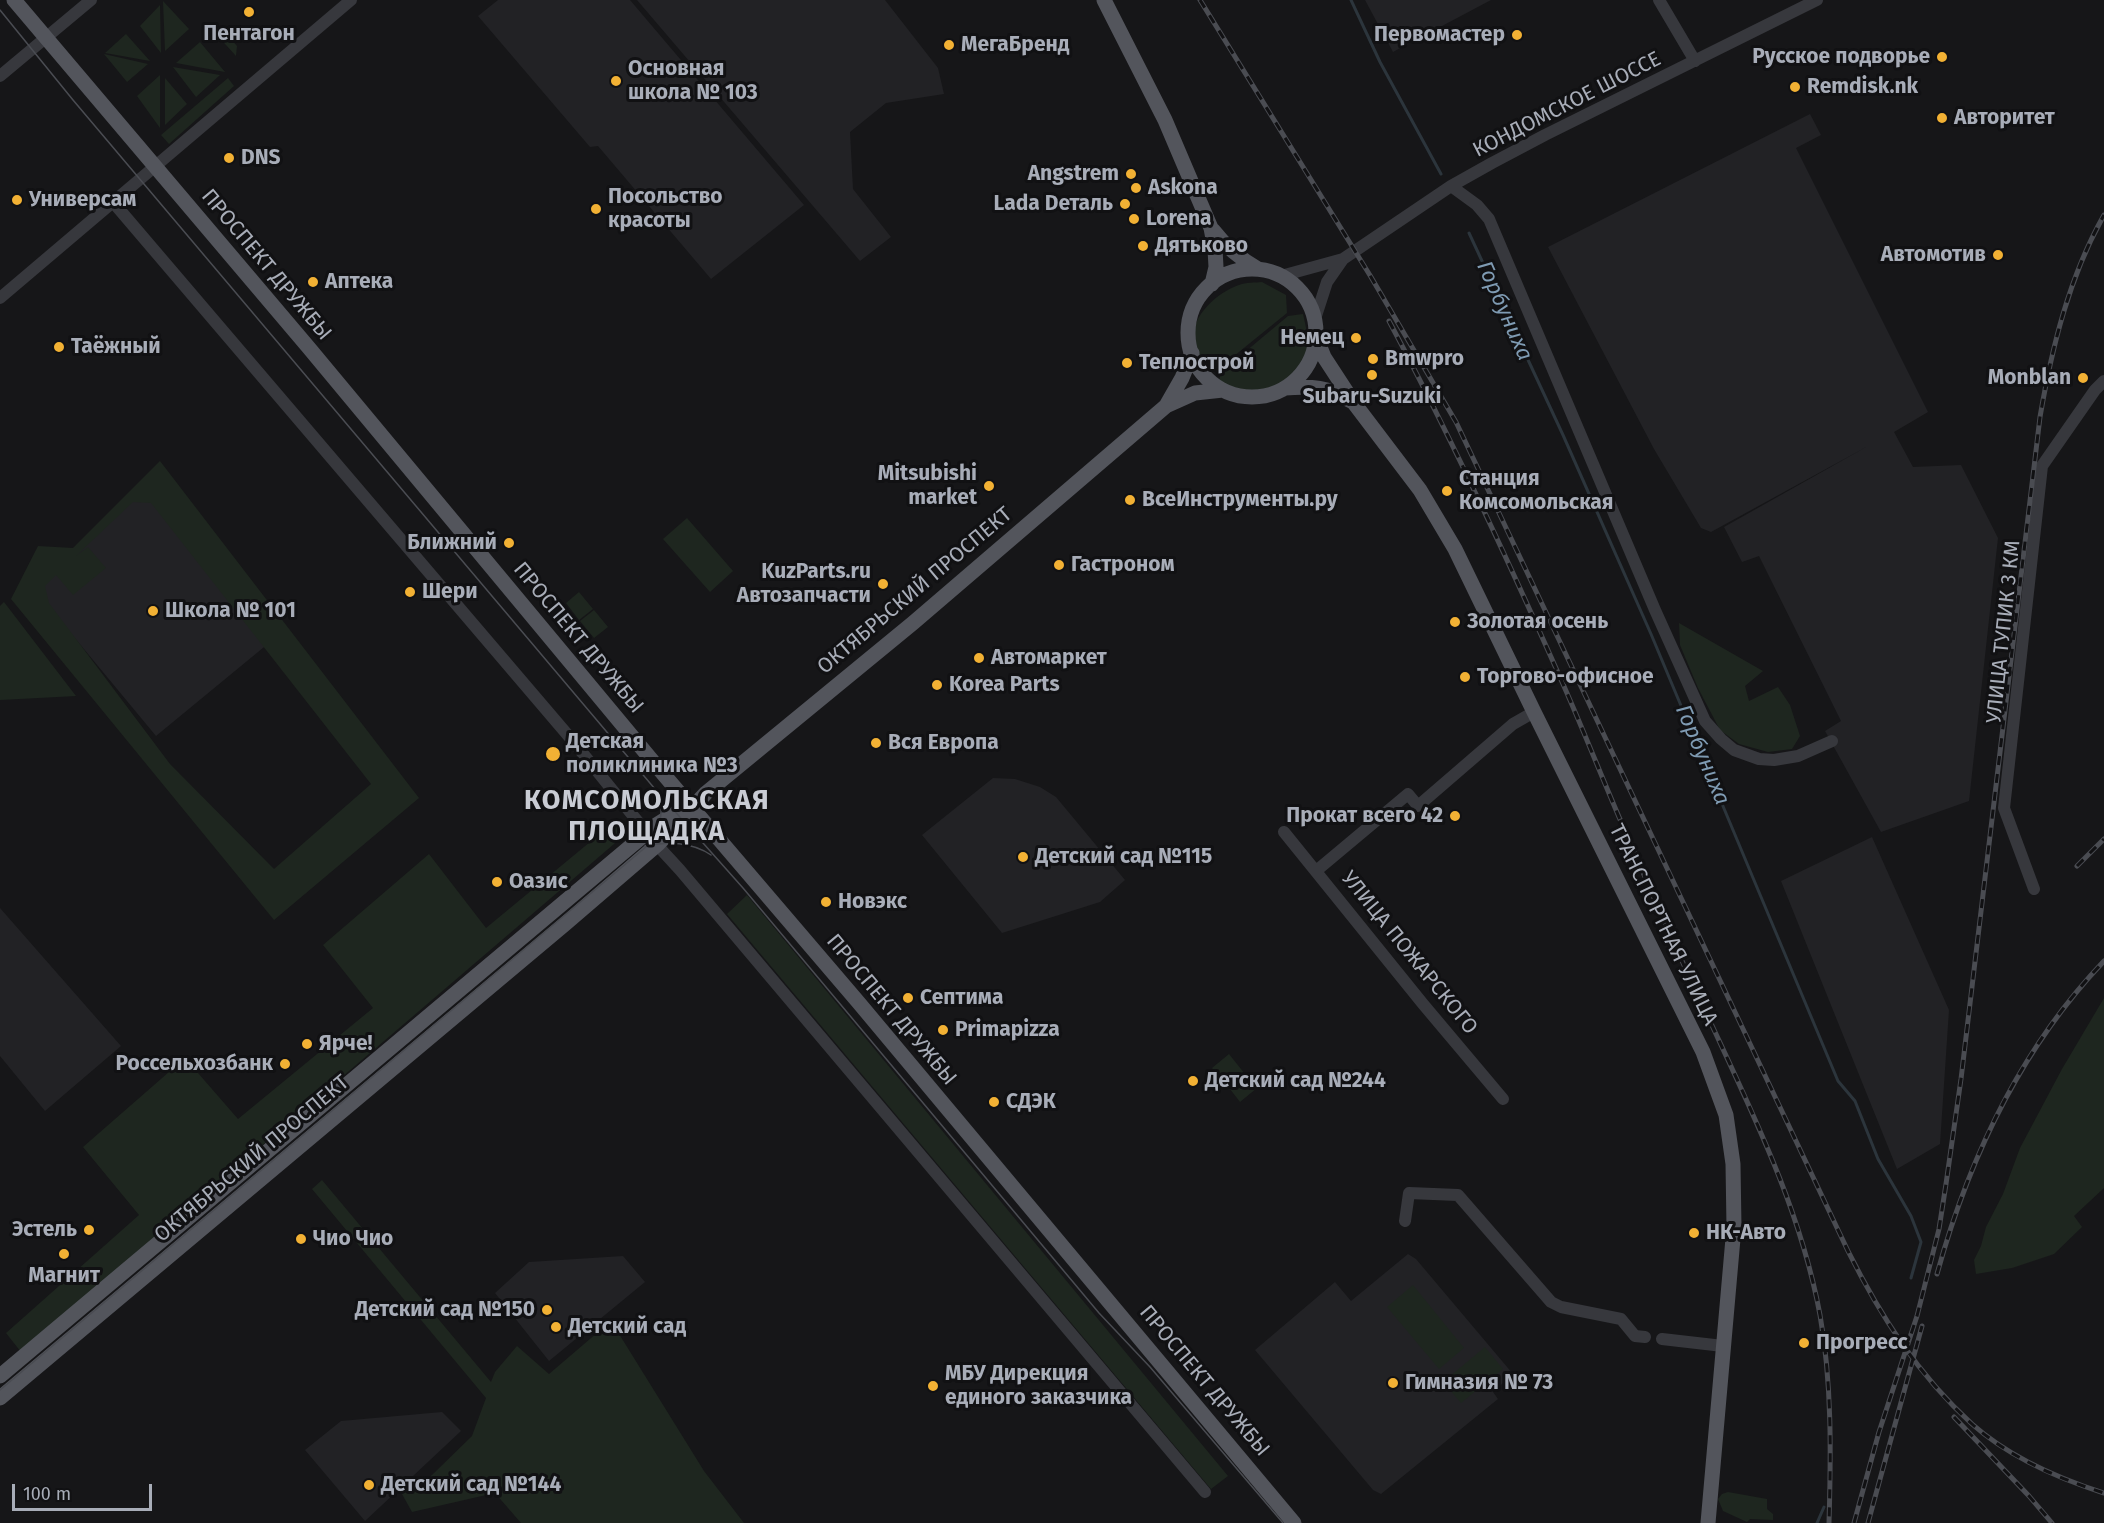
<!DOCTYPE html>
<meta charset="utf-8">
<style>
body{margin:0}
#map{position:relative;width:2104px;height:1523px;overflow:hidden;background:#161618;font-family:"Fira Sans",sans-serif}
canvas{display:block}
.scale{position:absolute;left:12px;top:1484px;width:140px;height:27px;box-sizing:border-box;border:3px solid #a8adb8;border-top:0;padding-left:8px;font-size:18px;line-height:21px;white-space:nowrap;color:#a8adb8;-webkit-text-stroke:4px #111113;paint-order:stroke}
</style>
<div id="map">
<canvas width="2104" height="1523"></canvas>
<div class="scale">100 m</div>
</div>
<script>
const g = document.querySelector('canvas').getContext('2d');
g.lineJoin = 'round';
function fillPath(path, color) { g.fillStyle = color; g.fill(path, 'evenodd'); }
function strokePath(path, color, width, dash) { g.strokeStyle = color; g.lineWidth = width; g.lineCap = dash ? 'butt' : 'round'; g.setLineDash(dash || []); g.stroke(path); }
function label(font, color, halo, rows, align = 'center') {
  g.font = font + ' "Fira Sans",sans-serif'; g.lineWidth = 6; g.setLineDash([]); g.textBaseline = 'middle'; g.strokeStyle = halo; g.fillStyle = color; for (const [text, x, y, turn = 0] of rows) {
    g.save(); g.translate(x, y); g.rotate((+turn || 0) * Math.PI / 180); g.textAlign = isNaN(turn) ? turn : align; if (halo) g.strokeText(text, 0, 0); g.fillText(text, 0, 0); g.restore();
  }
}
const built = new Path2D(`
 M498 0H630L804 205 711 279 598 146 590 147 478 16Z
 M637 0H885L938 68 944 94 886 103 850 132 853 189 891 237 860 261Z
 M1365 0H1491L1393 52Z
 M1810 114 1821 135 1796 148 1928 412 1894 432 1913 467 1961 465 1998 538 1969 801 1881 832 1825 731 1841 721 1759 556 1742 562 1724 527 1868 446 1711 532 1701 528 1654 449 1548 247Z
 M149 485 275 638 156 736 30 584Z
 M993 778 1015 779 1040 787 1056 797 1125 880 1100 902 1002 933 922 835Z
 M1872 837 1949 1010 1940 1144 1897 1169 1781 881Z
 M0 908 121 1046 45 1111 0 1056Z
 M1408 1254 1416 1259 1513 1374 1493 1392 1498 1399 1381 1494 1373 1490 1255 1350 1335 1282 1351 1301Z
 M623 1256 645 1282 549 1361 495 1293 529 1262Z
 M442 1412 461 1431 365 1521 305 1450 341 1421Z`);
const green = new Path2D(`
 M163 1 189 29 165 51Z
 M160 5 161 53 140 26Z
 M222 29 237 46 236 56 216 34Z
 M126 34 150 61 105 53Z
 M200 42 225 72 176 63Z
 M104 54 148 64 127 82Z
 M173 67 220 75 196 97Z
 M160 75V128L137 96Z
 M165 78 187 104 165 125Z
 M228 78 234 86 169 144 161 135Z
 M1262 282 1286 295 1287 313 1218 369 1204 367C1199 357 1192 337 1195 326 1201 308 1221 291 1239 285 1246 282 1255 283 1262 282Z
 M1303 314C1306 327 1310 343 1306 356 1296 384 1262 396 1236 389 1230 388 1224 384 1219 381L1221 372 1288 316Z
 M160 461 419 798 274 920 11 599 38 546 73 548ZM133 502 151 503 371 784 274 869 170 764 49 603 45 586 56 575 73 595 106 568 88 547 76 556Z
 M687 518 733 571 710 592 663 539Z
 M579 592 593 609 579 620 566 603Z
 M4 602 76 696 0 700V606Z
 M594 610 608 627 594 638 580 621Z
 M1679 623 1763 671 1745 686 1749 701 1778 687 1790 705 1800 736 1792 749 1768 752 1739 744 1720 730 1698 688 1680 645Z
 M619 818 627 826 625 831 614 844 21 1352 6 1333 139 1215 83 1147 185 1058 238 1119 373 1008 323 945 429 854 486 928Z
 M747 895 1228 1476 1211 1489 727 914Z
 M2104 998V1188L2074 1216 2082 1227 2054 1254 2012 1268 1976 1274 1974 1260 1981 1246 1986 1227 2003 1194 2020 1148 2062 1069Z
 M1229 1054 1245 1074 1228 1088 1212 1068Z
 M1246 1075 1257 1088 1240 1102 1230 1089Z
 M322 1180 491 1382 495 1372 517 1346 549 1374 611 1321 704 1471 744 1523H521L495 1493 412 1512 402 1494 432 1475 472 1436 486 1398 312 1189Z
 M1413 1285 1464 1348 1439 1369 1387 1307Z
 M1485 1347 1503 1369 1461 1403 1443 1382Z
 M1728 1492 1767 1499V1509L1773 1514V1520L1750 1519 1747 1522 1723 1511 1718 1499 1722 1494Z`);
const stream = new Path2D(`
 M1351 0 1380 62 1441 174
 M1469 233 1563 435 1651 634 1838 1081 1855 1101 1878 1159 1911 1216 1921 1242 1911 1278
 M1817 1523 1824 1507`);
const minor = new Path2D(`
 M1659 0 1695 61
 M0 76 91 0
 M1451 186 1477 205 1489 219 1655 610 1705 721 1721 739 1734 750 1759 759 1774 760 1798 756 1832 741
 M113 202 572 740 647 833
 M1281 276 1343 259 1451 186 1492 163 1545 135 1817 0
 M0 298 351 0
 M1315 319 1327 282 1343 259
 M1284 832 1423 1004 1503 1099
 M657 845 680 870 1205 1492
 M1316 871 1408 794 1418 806 1513 724 1534 712
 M2034 889 2004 808 2042 466 2095 390 2104 381
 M1405 1221 1409 1193 1458 1195 1551 1302 1561 1307 1621 1319 1635 1336 1645 1337
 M1662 1339 1723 1346`);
const major = new Path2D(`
 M14 0 309 348 665 776 859 1003 1294 1523
 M1104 0 1165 120 1211 228 1215 249 1216 267 1212 284
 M1213 230C1226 247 1239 258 1258 269
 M1188 333a64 64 0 1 1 128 0a64 64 0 1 1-128 0Z
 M1316 337 1324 357 1354 403 1420 490 1455 549 1534 712 1703 1052 1726 1115 1733 1164 1734 1227 1708 1523
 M1285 388C1313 386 1327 387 1351 401
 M1166 406 1182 378 1192 353
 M0 1376 656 825 672 815 691 808
 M0 1398 565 924 658 844 706 793 913 623 1166 406 1195 393 1223 390`);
const tram = new Path2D(`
 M0 10 73 100 655 789 743 888 1099 1313 1150 1367 1283 1523
 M645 846C667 841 692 842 711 855
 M0 1390 647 846C660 830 666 813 657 793`);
const rail = new Path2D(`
 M1200 0 1371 277 1456 422 1848 1251C1880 1315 1918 1375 1972 1424 2009 1457 2057 1478 2104 1493
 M1389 321C1452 439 1509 562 1563 684 1586 736 1606 788 1629 840 1653 896 1677 952 1703 1006 1749 1106 1800 1206 1820 1315 1832 1383 1831 1454 1829 1523
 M2077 866 2104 839
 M1937 1274C1969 1158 2020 1049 2104 961
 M1954 1417 2029 1496 2052 1523
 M1854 1523 1879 1432 1917 1316 1939 1229 1946 1184 1961 1079 2040 417C2052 347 2069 277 2104 215
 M1868 1523 1922 1326`);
const markers = [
 [249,12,6,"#f2b134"],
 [1517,35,6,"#f2b134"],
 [949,45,6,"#f2b134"],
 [1942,57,6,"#f2b134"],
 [616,81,6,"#f2b134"],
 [1795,87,6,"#f2b134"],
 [1942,118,6,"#f2b134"],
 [229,158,6,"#f2b134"],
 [1131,174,6,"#f2b134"],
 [1136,188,6,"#f2b134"],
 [17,200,6,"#f2b134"],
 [1125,204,6,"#f2b134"],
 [596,209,6,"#f2b134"],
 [1134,219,6,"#f2b134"],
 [1143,246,6,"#f2b134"],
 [1998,255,6,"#f2b134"],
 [313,282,6,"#f2b134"],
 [1356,338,6,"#f2b134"],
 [59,347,6,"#f2b134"],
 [1373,359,6,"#f2b134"],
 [1127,363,6,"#f2b134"],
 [1372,375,6,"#f2b134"],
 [2083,378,6,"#f2b134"],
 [989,486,6,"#f2b134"],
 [1447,491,6,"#f2b134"],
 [1130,500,6,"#f2b134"],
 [509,543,6,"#f2b134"],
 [1059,565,6,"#f2b134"],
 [883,584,6,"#f2b134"],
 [410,592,6,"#f2b134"],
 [153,611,6,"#f2b134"],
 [1455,622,6,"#f2b134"],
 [979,658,6,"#f2b134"],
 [1465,677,6,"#f2b134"],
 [937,685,6,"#f2b134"],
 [876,743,6,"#f2b134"],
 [553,754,8,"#f2b134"],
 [1455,816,6,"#f2b134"],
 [1023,857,6,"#f2b134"],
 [497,882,6,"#f2b134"],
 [826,902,6,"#f2b134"],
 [908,998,6,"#f2b134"],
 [943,1030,6,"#f2b134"],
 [307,1044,6,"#f2b134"],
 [285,1064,6,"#f2b134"],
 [1193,1081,6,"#f2b134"],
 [994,1102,6,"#f2b134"],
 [89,1230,6,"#f2b134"],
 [1694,1233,6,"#f2b134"],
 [301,1239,6,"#f2b134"],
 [64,1254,6,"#f2b134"],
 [547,1310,6,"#f2b134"],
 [556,1327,6,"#f2b134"],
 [1804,1343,6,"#f2b134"],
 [1393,1383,6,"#f2b134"],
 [933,1386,6,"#f2b134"],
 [369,1485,6,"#f2b134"]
];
const poiNames = [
 ["Пентагон",249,34,"center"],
 ["Первомастер",1505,35,"right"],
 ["МегаБренд",961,45],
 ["Русское подворье",1930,57,"right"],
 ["Основная",628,69],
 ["школа № 103",628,93],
 ["Remdisk.nk",1807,87],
 ["Авторитет",1954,118],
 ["DNS",241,158],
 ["Angstrem",1119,174,"right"],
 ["Askona",1148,188],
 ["Посольство",608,197],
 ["красоты",608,221],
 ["Универсам",29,200],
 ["Lada Dеталь",1113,204,"right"],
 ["Lorena",1146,219],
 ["Дятьково",1155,246],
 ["Автомотив",1986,255,"right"],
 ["Аптека",325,282],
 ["Немец",1344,338,"right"],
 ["Таёжный",71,347],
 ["Bmwpro",1385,359],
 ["Теплострой",1139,363],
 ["Monblan",2071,378,"right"],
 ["Subaru-Suzuki",1372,397,"center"],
 ["Mitsubishi",977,474,"right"],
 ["market",977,498,"right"],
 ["Станция",1459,479],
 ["Комсомольская",1459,503],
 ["ВсеИнструменты.ру",1142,500],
 ["Ближний",497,543,"right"],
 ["Гастроном",1071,565],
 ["KuzParts.ru",871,572,"right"],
 ["Автозапчасти",871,596,"right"],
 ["Шери",422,592],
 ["Школа № 101",165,611],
 ["Золотая осень",1467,622],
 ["Автомаркет",991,658],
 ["Торгово-офисное",1477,677],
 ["Korea Parts",949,685],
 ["Детская",566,742],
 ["поликлиника №3",566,766],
 ["Вся Европа",888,743],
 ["Прокат всего 42",1443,816,"right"],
 ["Детский сад №115",1035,857],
 ["Оазис",509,882],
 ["Новэкс",838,902],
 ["Септима",920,998],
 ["Primapizza",955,1030],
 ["Ярче!",319,1044],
 ["Россельхозбанк",273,1064,"right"],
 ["Детский сад №244",1205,1081],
 ["СДЭК",1006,1102],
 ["Эстель",77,1230,"right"],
 ["НК-Авто",1706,1233],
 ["Чио Чио",313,1239],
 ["Магнит",64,1276,"center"],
 ["Детский сад №150",535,1310,"right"],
 ["Детский сад",568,1327],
 ["Прогресс",1816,1343],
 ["МБУ Дирекция",945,1374],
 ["единого заказчика",945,1398],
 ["Гимназия № 73",1405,1383],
 ["Детский сад №144",381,1485]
];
const streetNames = [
 ["КОНДОМСКОЕ ШОССЕ",1567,105,-27],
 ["ПРОСПЕКТ ДРУЖБЫ",266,265,50],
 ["ОКТЯБРЬСКИЙ ПРОСПЕКТ",915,591,-40],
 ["УЛИЦА ТУПИК 3 КМ",2004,632,-84],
 ["ПРОСПЕКТ ДРУЖБЫ",578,638,50],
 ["ТРАНСПОРТНАЯ УЛИЦА",1663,925,64],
 ["УЛИЦА ПОЖАРСКОГО",1409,953,51],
 ["ПРОСПЕКТ ДРУЖБЫ",891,1010,50],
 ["ОКТЯБРЬСКИЙ ПРОСПЕКТ",252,1159,-40],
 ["ПРОСПЕКТ ДРУЖБЫ",1204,1381,50]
];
const waterNames = [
 ["Горбуниха",1504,311,66],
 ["Горбуниха",1702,755,67]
];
const districtNames = [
 ["КОМСОМОЛЬСКАЯ",647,801],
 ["ПЛОЩАДКА",647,832]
];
fillPath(built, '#222225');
fillPath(green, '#1e261f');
strokePath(stream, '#2c353c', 3);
strokePath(minor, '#37383d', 12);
strokePath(major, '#53555c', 15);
strokePath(tram, '#4a4c52', 1.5);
strokePath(rail, '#4a4c52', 5);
strokePath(rail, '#111113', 3, [9]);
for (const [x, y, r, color] of markers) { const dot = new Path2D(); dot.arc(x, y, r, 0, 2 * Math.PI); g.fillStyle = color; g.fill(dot); strokePath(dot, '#111113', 2); }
label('bold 21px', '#a8adb8', '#111113', poiNames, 'left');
label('21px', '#a8adb8', '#111113', streetNames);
label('italic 22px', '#7f9bb3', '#111113', waterNames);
g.letterSpacing = '1.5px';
label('bold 27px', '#c9ccd4', '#111113', districtNames);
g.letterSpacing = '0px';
</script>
